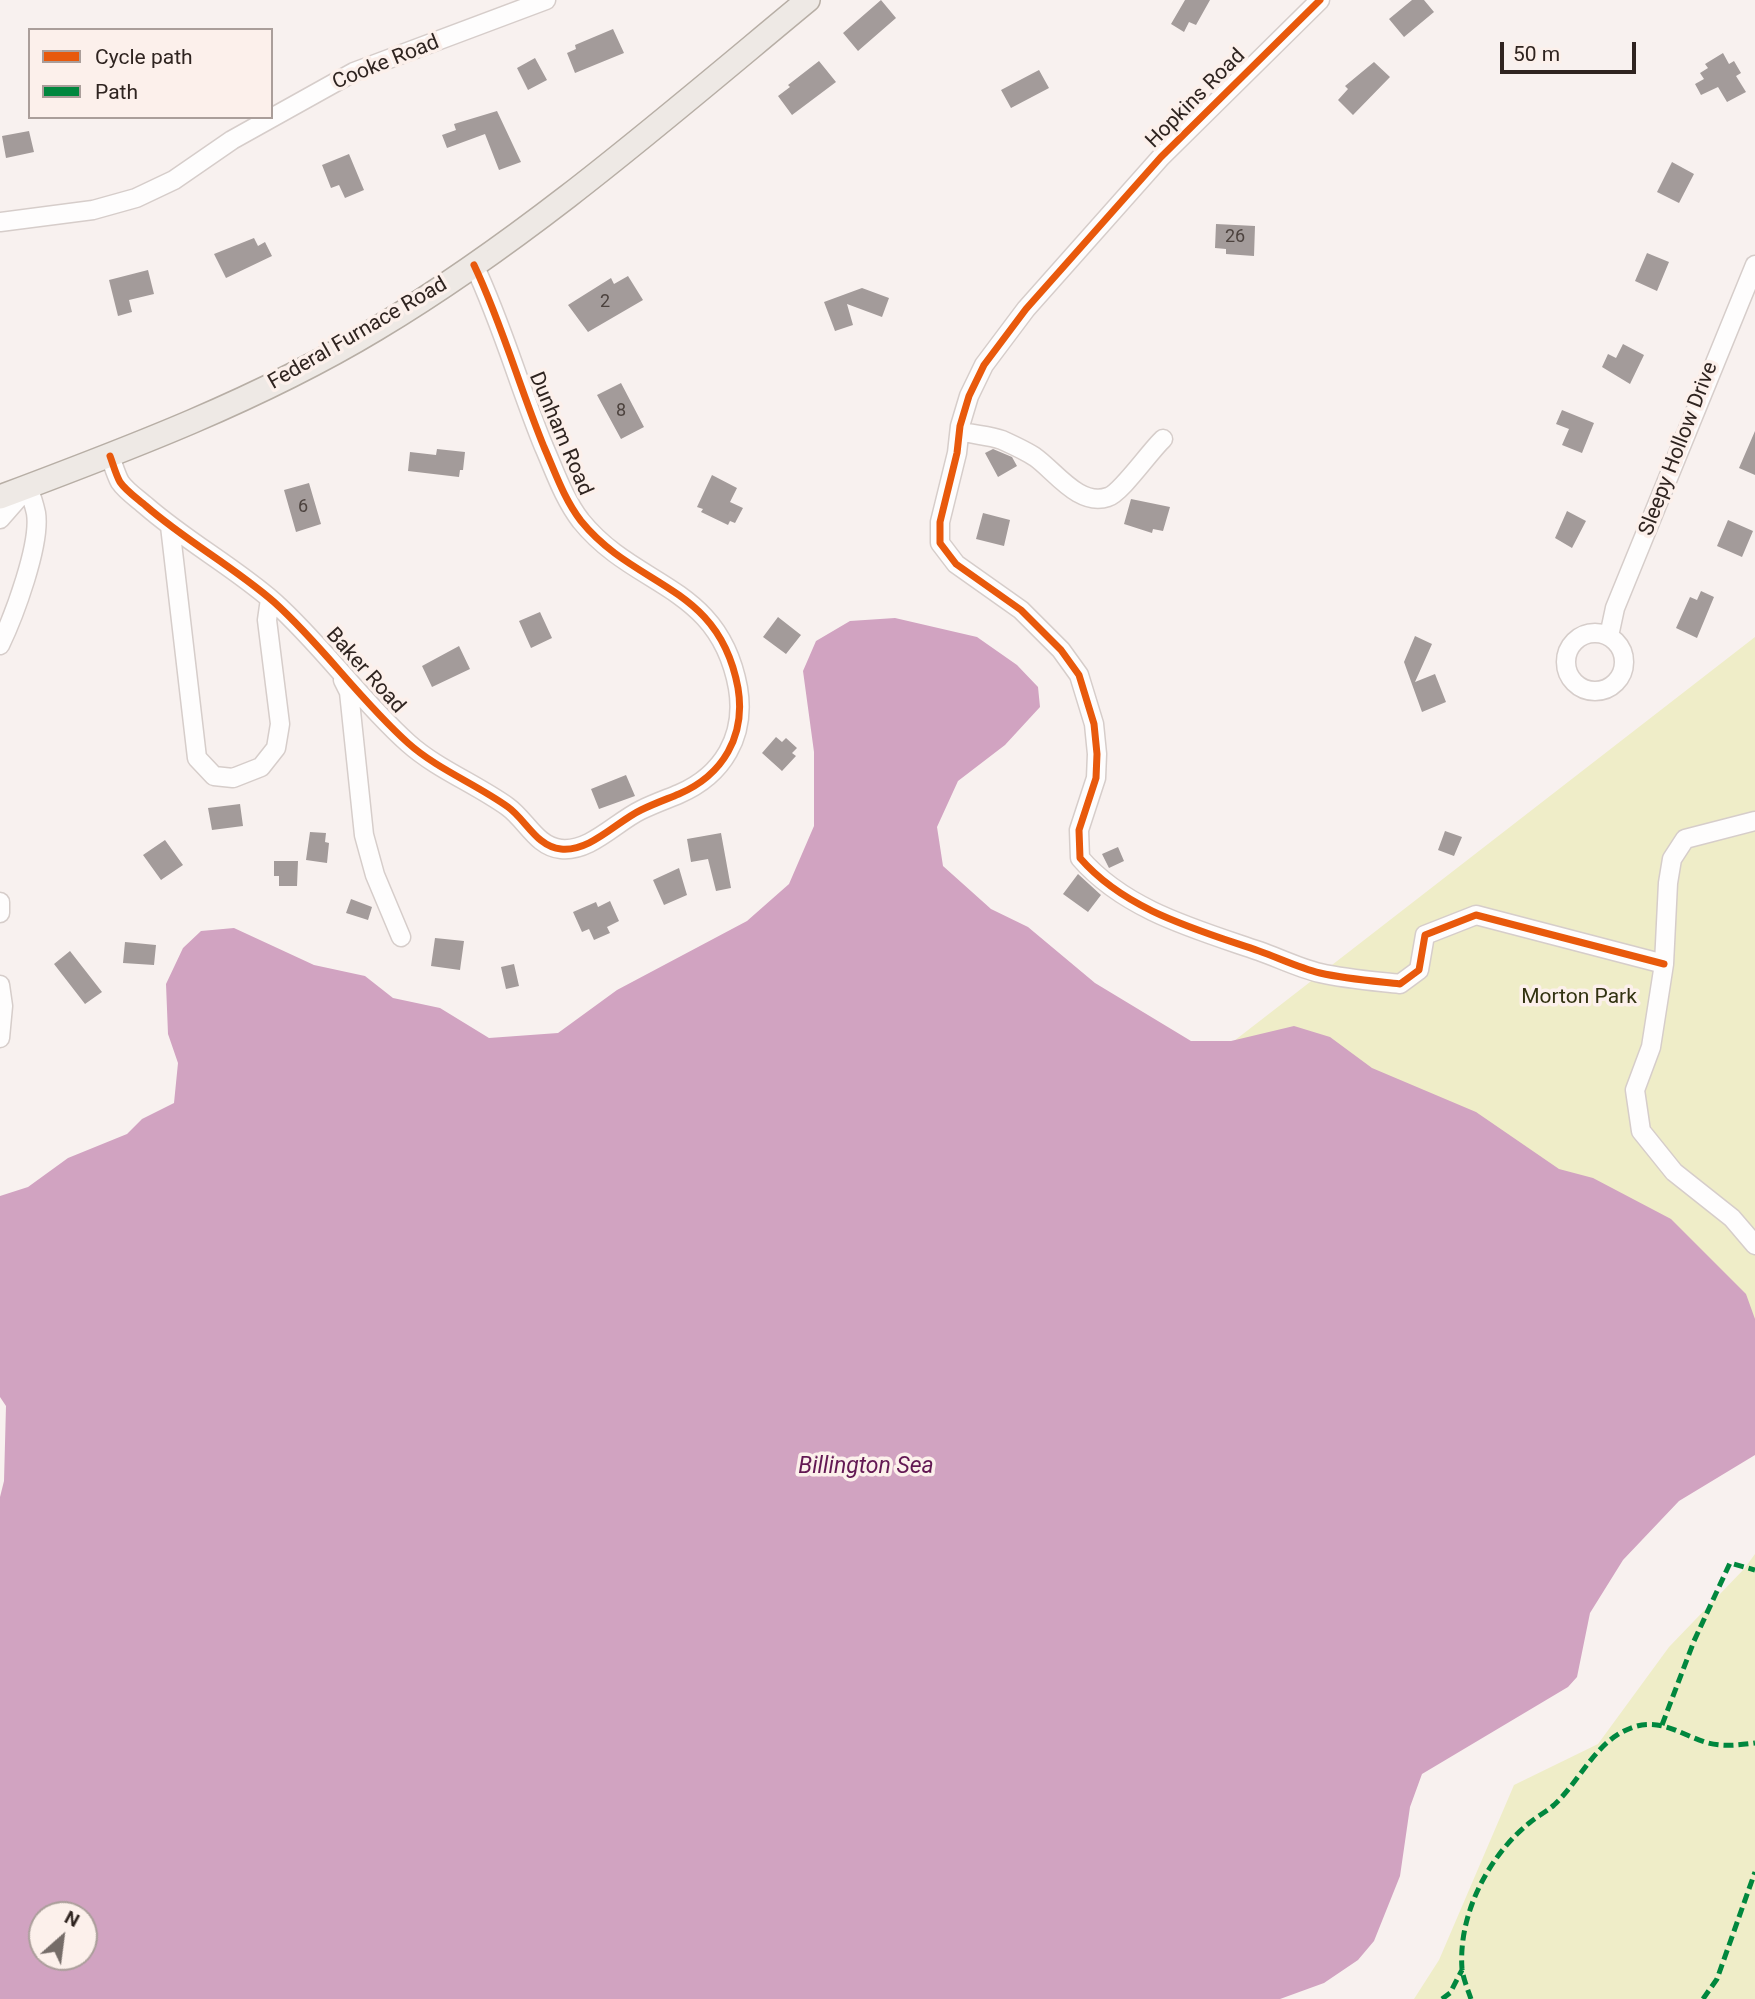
<!DOCTYPE html>
<style>
body{margin:0}
#map{position:relative;width:1755px;height:1999px;overflow:hidden;background:#f8f1ef;font-family:Roboto,sans-serif}
canvas{display:block}
.legend{position:absolute;left:28px;top:28px;width:245px;height:91px;box-sizing:border-box;background:#fcf0eb;border:2px solid #aa9e9a;margin:0;padding:9px 12px;list-style:none;font-size:21px;color:#2f2420}
.legend li{display:flex;align-items:center;gap:14px;height:35px}
.legend b{width:35px;border:2px solid #aa9e9a}
.north{position:absolute;left:28px;top:1901px;width:70px;height:70px;box-sizing:border-box;background:#fcf0eb;border:2px solid #aa9e9a;border-radius:50%;rotate:28deg;font-size:19px;font-weight:700;line-height:28px;text-align:center;color:#2f2420}
.north::after{content:'';display:block;margin:auto;width:24px;height:32px;background:#756c68;clip-path:polygon(50% 0,100% 100%,50% 72%,0 100%)}
.scale{position:absolute;left:1500px;top:42px;width:136px;height:32px;box-sizing:border-box;border:4px solid #2f2420;border-top:0;padding-left:9px;font-size:21px;line-height:24px;white-space:nowrap;color:#2f2420;-webkit-text-stroke:5px #fcf0eb;paint-order:stroke}
</style>
<div id="map">
<canvas width="1755" height="1999"></canvas>
<ul class="legend">
<li><b style="height:9px;background:#e8590c"></b>Cycle path</li>
<li><b style="height:9px;background:#00873e"></b>Path</li>
</ul>
<div class="north">N</div>
<div class="scale">50 m</div>
</div>
<script>
const g = document.querySelector('canvas').getContext('2d');
g.lineJoin = 'round';
function fillPath(path, color) { g.fillStyle = color; g.fill(path, 'evenodd'); }
function strokePath(path, color, width, dash) { g.strokeStyle = color; g.lineWidth = width; g.lineCap = dash ? 'butt' : 'round'; g.setLineDash(dash || []); g.stroke(path); }
function label(font, color, halo, rows, align = 'center') {
  g.font = font + ' Roboto,sans-serif'; g.lineWidth = 7; g.setLineDash([]); g.textBaseline = 'middle'; g.strokeStyle = halo; g.fillStyle = color; for (const [text, x, y, turn = 0] of rows) {
    g.save(); g.translate(x, y); g.rotate((+turn || 0) * Math.PI / 180); g.textAlign = isNaN(turn) ? turn : align; if (halo) g.strokeText(text, 0, 0); g.fillText(text, 0, 0); g.restore();
  }
}
const green = new Path2D(`
 M1755 637V1332L1212 1058Z
 M1755 1554V1999H1414L1439 1960 1514 1785 1598 1744 1669 1647 1744 1569Z`);
const water = new Path2D(`
 M895 618 977 637 1017 665 1038 687 1040 707 1005 745 958 781 937 827 943 866 991 909 1028 927 1095 983 1191 1041H1231L1294 1026 1330 1037 1372 1068 1476 1112 1559 1169 1593 1178 1671 1219 1746 1294 1755 1319V1455L1679 1501 1623 1560 1590 1613 1577 1677 1568 1687 1422 1774 1410 1807 1400 1876 1374 1941 1358 1960 1324 1983 1280 1999H0V1497L4 1481 6 1406 0 1397V1196L28 1187 68 1158 127 1134 142 1119 174 1103 178 1063 168 1034 166 984 183 948 201 931 234 928 314 965 365 976 393 998 440 1008 489 1038 558 1033 617 990 747 921 789 884 814 826V752L803 671 816 641 850 621ZM42 1915H84V1957H42Z`);
const building = new Path2D(`
 M881 0 896 18 858 51 843 33Z
 M1185 0H1210L1196 25 1189 22 1184 32 1171 24Z
 M1412 0H1424L1434 12 1404 37 1389 19Z
 M613 29 624 53 575 73 567 53 576 49 575 45Z
 M1723 53 1729 64 1734 61 1741 73 1736 76 1746 92 1727 102 1718 87 1701 95 1695 84 1704 79 1700 73 1708 68 1705 64Z
 M535 58 547 80 528 90 517 68Z
 M819 61 836 82 792 115 778 96 790 87 788 85Z
 M1374 62 1390 77 1353 115 1338 100 1348 89 1345 86Z
 M1039 70 1049 88 1011 108 1001 90Z
 M497 111 521 162 499 170 485 134 447 148 442 135 456 130 454 124Z
 M29 131 34 152 6 158 2 136Z
 M349 154 364 190 345 198 339 185 331 188 322 165Z
 M1672 162 1694 174 1679 203 1657 192Z
 M1216 224 1255 226 1254 256 1226 254V249L1215 248Z
 M254 238 258 246 265 242 272 256 226 278 214 254Z
 M1647 253 1669 262 1657 291 1635 281Z
 M148 270 154 294 129 300 132 312 118 316 109 280Z
 M628 276 643 300 588 332 568 305 611 278 614 284Z
 M862 288 889 298 882 317 847 304 853 325 835 331 824 302Z
 M1623 344 1644 355 1630 384 1602 367 1608 354 1616 358Z
 M621 383 644 427 621 439 597 395Z
 M1562 410 1594 423 1582 453 1562 445 1569 429 1556 424Z
 M1755 431V475L1739 468Z
 M437 449 465 452 463 470H460L459 477 408 471 410 452 436 455Z
 M993 449 1012 457 1017 466 998 477 985 453Z
 M712 475 737 488 730 502 743 508 735 523 730 521 728 525 701 512 703 509 697 507Z
 M309 483 321 524 296 532 284 490Z
 M1131 499 1170 507 1163 531 1153 529 1152 533 1124 524Z
 M1567 511 1586 521 1572 548 1555 538Z
 M983 513 1010 520 1004 546 976 539Z
 M1728 520 1753 531 1742 557 1717 546Z
 M1701 591 1714 597 1697 638 1676 628 1690 597 1697 600Z
 M540 612 552 638 531 648 519 621Z
 M778 617 801 635 786 654 763 637Z
 M1415 636 1432 644 1415 682 1435 674 1446 702 1422 712 1404 662Z
 M459 646 470 669 432 687 422 666Z
 M776 737 782 742 786 738 797 748 792 753 796 756 782 771 762 753Z
 M626 775 635 796 599 809 591 789Z
 M240 804 243 826 212 830 208 808Z
 M1445 831 1462 837 1454 856 1438 850Z
 M310 832 326 833 325 842 329 843 327 863 306 860Z
 M721 833 731 888 716 891 708 859 691 862 687 839Z
 M165 840 183 865 161 880 143 855Z
 M1118 847 1124 861 1109 868 1102 854Z
 M274 861H298L297 886H279V876H274Z
 M679 868 687 895 664 905 653 880Z
 M1078 874 1101 895 1088 912 1063 894Z
 M351 899 372 907 368 920 346 913Z
 M610 901 619 921 607 927 610 933 594 940 589 929 582 932 573 912 596 902 598 907Z
 M435 938 464 941 460 970 431 966Z
 M125 942 156 945 154 965 123 963Z
 M70 951 102 992 85 1004 54 964Z
 M514 964 519 986 506 989 501 967Z`);
const minor = new Path2D(`
 M1320 0 1161 157 1026 309 984 365 969 396 960 426 957 453 940 522V543L956 564 1021 610 1061 650 1079 675 1094 724 1097 754 1096 778 1079 830 1080 858C1125 910 1195 929 1259 951 1279 958 1299 968 1320 973 1346 979 1373 981 1400 984L1419 970 1425 935 1476 915 1664 964
 M0 222 93 210 136 198 174 180 232 140 354 72 546 0
 M960 431C973 435 989 435 1002 440 1013 445 1026 451 1035 457 1055 471 1079 507 1108 497 1121 493 1150 451 1163 439
 M110 456C113 464 116 475 120 482 126 491 138 499 146 506 186 541 234 567 274 602 323 646 359 699 408 743 437 769 476 784 508 807 526 820 537 847 561 849 590 852 616 822 641 810 653 804 667 799 679 794 723 775 746 736 738 688 719 584 636 589 581 521 564 499 555 472 544 447 519 386 502 324 474 265
 M0 519 28 487
 M170 526 197 758 214 776 233 778 261 767 276 748 280 724 267 620 270 599
 M1566 662a29 29 0 1 1 58 0a29 29 0 1 1-58 0Z
 M1609 636 1615 608 1755 265
 M0 645C14 616 41 544 36 513 34 504 31 495 28 487
 M343 680 349 692 364 835 375 875 401 937
 M1755 821 1685 839 1672 859 1668 883 1664 964 1651 1047 1635 1090 1641 1131 1674 1172 1732 1218 1755 1245
 M0 902V913
 M0 985 3 1006 0 1038`);
const major = new Path2D(`
 M0 497C128 449 258 400 376 329 531 236 669 115 808 0`);
const quiet = new Path2D(`
 M1662 1725 1694 1641 1730 1563 1755 1570
 M1442 1999 1450 1993 1462 1970
 M1471 1999C1468 1990 1463 1978 1462 1969 1458 1915 1488 1857 1528 1824 1536 1817 1546 1812 1554 1805 1582 1779 1597 1737 1637 1726 1663 1719 1684 1736 1708 1743 1724 1747 1739 1745 1755 1743
 M1703 1999 1717 1979 1755 1872`);
const cycleway = new Path2D(`
 M1320 0 1161 157 1026 309 984 365 969 396 960 426 957 453 940 522V543L956 564 1021 610 1061 650 1079 675 1094 724 1097 754 1096 778 1079 830 1080 858C1125 910 1195 929 1259 951 1279 958 1299 968 1320 973 1346 979 1373 981 1400 984L1419 970 1425 935 1476 915 1664 964
 M110 456C113 464 116 475 120 482 126 491 138 499 146 506 186 541 234 567 274 602 323 646 359 699 408 743 437 769 476 784 508 807 526 820 537 847 561 849 590 852 616 822 641 810 653 804 667 799 679 794 723 775 746 736 738 688 719 584 636 589 581 521 564 499 555 472 544 447 519 386 502 324 474 265`);
const numberNames = [
 ["26",1235,237],
 ["2",605,302],
 ["8",621,411],
 ["6",303,507]
];
const streetNames = [
 ["Cooke Road",386,63,-22],
 ["Hopkins Road",1196,99,-45],
 ["Federal Furnace Road",358,334,-30],
 ["Dunham Road",560,434,67],
 ["Sleepy Hollow Drive",1679,449,-69],
 ["Baker Road",365,671,48]
];
const parkNames = [
 ["Morton Park",1579,998]
];
const waterNames = [
 ["Billington Sea",866,1467]
];
fillPath(green, '#efedc8');
fillPath(water, '#d1a3c1');
fillPath(building, '#a39b9a');
strokePath(minor, '#d6cdca', 21);
strokePath(major, '#b7aea5', 26);
strokePath(minor, '#fefdfd', 18);
strokePath(major, '#eee9e5', 23);
strokePath(quiet, '#00873e', 5, [10, 5]);
strokePath(cycleway, '#e8590c', 7);
label('18px', '#4c423e', null, numberNames);
label('21px', '#2f2420', '#fcf0eb', streetNames);
label('21px', '#323211', '#fcf0eb', parkNames);
label('italic 23px', '#631853', '#fcf0eb', waterNames);
</script>
